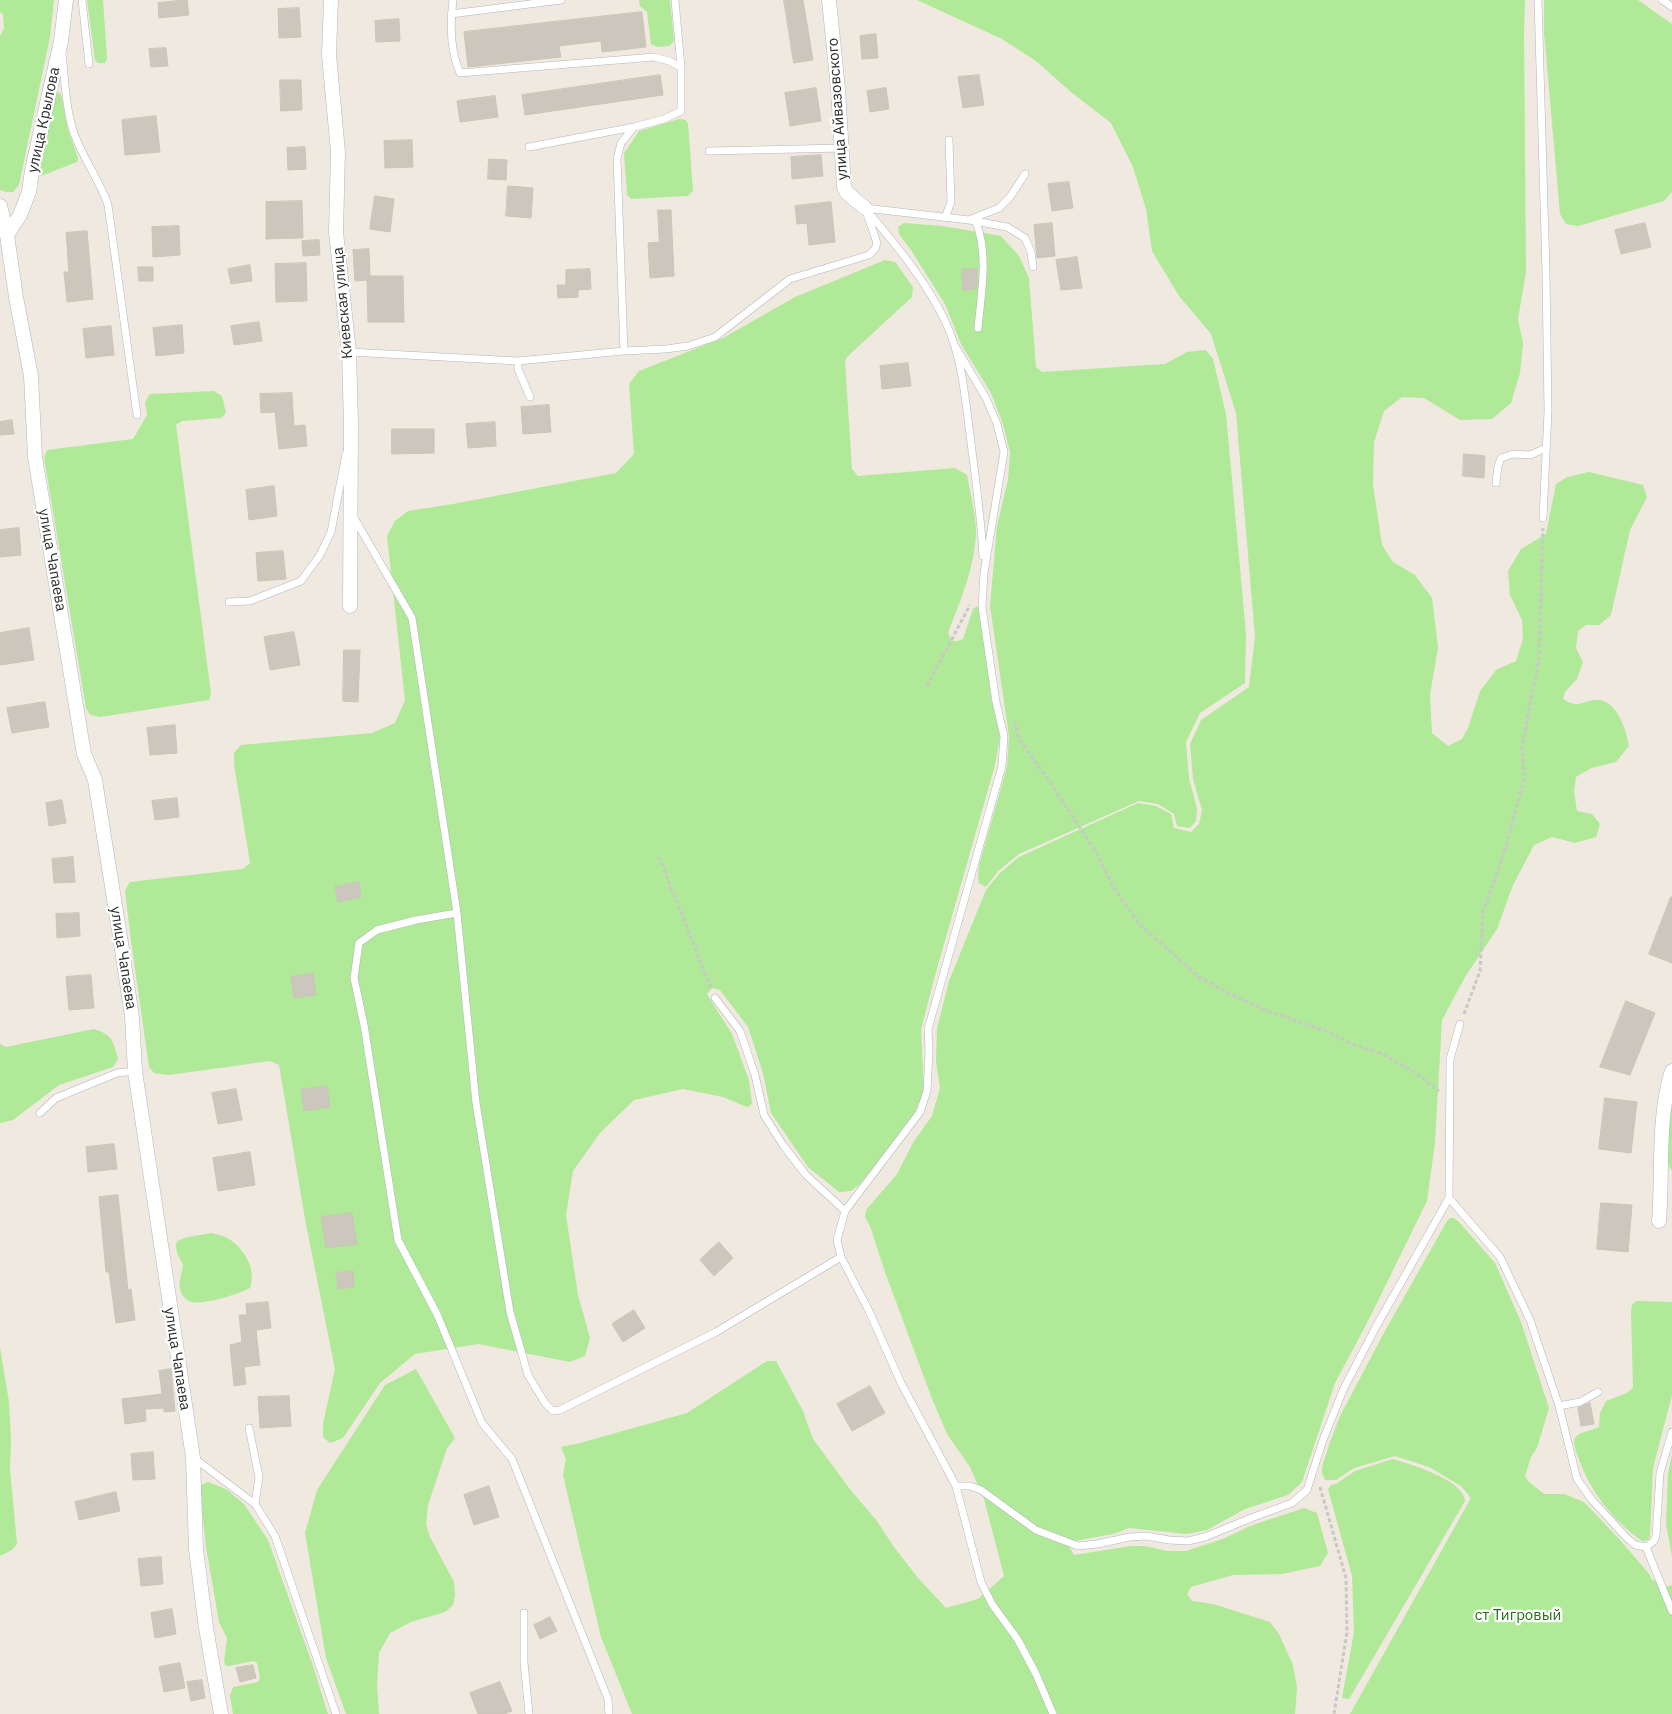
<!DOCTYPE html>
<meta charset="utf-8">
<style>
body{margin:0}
canvas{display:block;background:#efe9df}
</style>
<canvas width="1672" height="1714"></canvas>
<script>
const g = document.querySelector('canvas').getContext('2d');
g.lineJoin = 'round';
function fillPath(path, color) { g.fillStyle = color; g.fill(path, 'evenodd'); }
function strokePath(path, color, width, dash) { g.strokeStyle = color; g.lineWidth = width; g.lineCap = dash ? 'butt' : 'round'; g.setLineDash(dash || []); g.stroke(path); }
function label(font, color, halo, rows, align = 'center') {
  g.font = font + ' "IBM Plex Sans",sans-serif'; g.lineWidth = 4.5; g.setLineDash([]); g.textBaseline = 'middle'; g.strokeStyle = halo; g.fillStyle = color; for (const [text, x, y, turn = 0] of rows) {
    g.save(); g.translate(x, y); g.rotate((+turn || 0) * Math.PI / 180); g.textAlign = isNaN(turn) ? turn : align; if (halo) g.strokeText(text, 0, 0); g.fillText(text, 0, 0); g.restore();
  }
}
const green = new Path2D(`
 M0 0H54L50 37 19 185 13 192H6L0 190V36L4 28 3 14 0 12Z
 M87 0H103L107 59 105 63H98L95 60Z
 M639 0H670L674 41 669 46 657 47 651 44 647 12 640 6Z
 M917 0H1525L1524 32 1526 272 1518 319 1523 343 1520 373 1511 403 1492 419 1460 420 1424 398 1402 397 1384 411 1374 442 1373 485 1382 545 1393 562 1415 575 1432 598 1438 647 1430 695 1432 733 1448 746 1462 739 1468 728 1480 691 1496 670 1516 661 1523 639 1522 620 1510 595 1508 571 1521 549 1546 534 1556 484 1567 477 1589 472 1643 485 1647 497 1630 530 1611 615 1599 625H1586L1578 631 1576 648 1583 662 1577 679 1565 692 1563 699C1577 708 1580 703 1593 700 1616 696 1626 729 1629 746L1616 762 1591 768 1576 777 1574 792 1577 811 1592 814 1600 824 1596 837 1575 843 1552 837 1534 845 1513 885 1497 929 1465 977 1442 1020 1435 1143 1427 1201 1368 1321 1335 1383 1302 1482 1288 1495 1245 1509 1207 1530 1187 1534 1129 1528 1113 1534 1075 1541 1070 1548 1074 1555 1131 1546H1145L1167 1551H1186L1223 1539 1250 1526 1304 1508 1317 1513 1328 1553 1320 1566 1282 1574 1233 1575 1191 1587 1187 1594 1192 1601 1213 1604 1270 1622 1279 1634 1293 1665 1297 1688 1295 1714H632L601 1637 563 1475 566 1459 561 1447 580 1443 687 1413 767 1361H776L803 1411 813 1439 849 1488 877 1521 894 1547 918 1578 946 1608 978 1599 1004 1576 984 1499 970 1467 947 1434 931 1396 885 1272 870 1226 865 1217 866 1210 897 1174 914 1141 932 1116 940 1088 936 1062 937 1029 949 981 986 890 1000 873 1019 857 1138 803 1156 806 1171 814 1174 828 1191 832 1199 824 1202 810 1193 779 1190 744 1201 720 1249 687 1255 637 1236 413 1211 334 1179 296 1152 251 1146 209 1133 167 1111 123 1071 92 1036 61 1002 39Z
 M1544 0H1638L1672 24V192L1664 201 1578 226 1566 224 1560 214 1544 32Z
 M55 91 61 94 68 130 78 158 77 162 41 176 37 172Z
 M679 119 686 120 688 124 693 191 688 196 631 199 627 195 624 153 629 146 639 131Z
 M904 223 943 226 1001 236 1019 256 1029 278 1036 367 1042 372 1165 364 1187 352 1206 350 1213 359 1226 414 1246 634 1245 683 1200 713 1186 742 1189 778 1197 809 1196 821 1190 828 1177 826 1174 814 1158 804 1139 801 1019 854 998 871 986 887 979 883 978 875 979 865 1007 767 1009 736 990 606 997 526 1008 480 1010 452 1003 424 991 393 961 344 945 304 911 250 899 234 898 227Z
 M885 260 895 262 913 287 912 297 847 357 845 362 852 469 858 476 955 468 967 475C970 492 976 515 976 532 975 567 960 601 948 633L952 641H958L963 639 973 609 977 606 980 607 991 697 1000 737 995 765 934 979 921 1030 924 1091 915 1112 902 1132 860 1184 851 1191 839 1192 808 1167 771 1113 763 1073 748 1027 720 990 712 988 707 994 732 1034 749 1080 752 1103 750 1106 747 1107 723 1097 683 1089 634 1100 600 1133 573 1171 566 1215 578 1295 590 1338 585 1356 570 1362 478 1344 415 1354 380 1383 343 1438 330 1443 323 1437V1424L335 1369 305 1219 279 1065 270 1061 169 1075 154 1073 149 1067 131 941 125 890 130 882 243 869 250 863 234 764V753L241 745 372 733 395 723 405 700 387 536 395 521 408 511 453 504 616 473 634 454 629 384 639 371 723 338 795 297Z
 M214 391 222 396 226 413 221 418 182 421 176 425 211 694 209 700 100 717 90 715 86 708 44 458 47 450 133 439 147 415 145 402 150 394Z
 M94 1029C113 1035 113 1041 118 1059L113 1067 59 1085 13 1120 0 1123V1044L6 1047Z
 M1672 1092V1171C1660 1156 1669 1110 1672 1092Z
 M1450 1218H1454L1459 1222 1495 1263 1521 1322 1549 1408 1537 1448 1531 1457 1525 1476 1529 1482 1544 1494H1564L1584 1502 1620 1540 1650 1575 1651 1579 1666 1587 1672 1585V1714H1350L1471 1498 1461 1486 1429 1467 1395 1456 1354 1468 1336 1480H1325L1322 1473V1467L1330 1442 1340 1416 1385 1331 1447 1221Z
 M212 1233C217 1235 223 1235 227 1238 244 1247 257 1270 250 1288 239 1294 204 1305 192 1302 187 1301 183 1297 181 1292 177 1283 182 1274 183 1265 179 1256 174 1251 177 1241L188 1237Z
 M1637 1301 1672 1302V1395L1653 1468 1650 1536 1648 1540 1642 1541C1612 1520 1590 1491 1578 1457 1576 1451 1573 1444 1575 1438 1579 1431 1592 1431 1599 1427L1600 1413 1606 1401 1627 1393 1633 1388 1631 1311 1632 1305Z
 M0 1347 9 1402 11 1440 10 1469 17 1544 12 1550 0 1556Z
 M416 1369 455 1438 447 1448 428 1505 426 1524 430 1537 454 1582 455 1596 453 1605 445 1612 411 1622 390 1633 379 1653 377 1686 379 1714H346L326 1658 305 1533 317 1490 385 1385Z
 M1672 1454V1557L1666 1524 1668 1475Z
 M1393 1459C1410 1464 1464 1480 1465 1501L1355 1689 1349 1699 1342 1698 1354 1632 1352 1576 1328 1489 1331 1485 1336 1484 1355 1471Z
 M208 1482 226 1489 244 1504 268 1540 312 1663 328 1714H233L230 1696 233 1687 258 1682 260 1678 257 1663 254 1661 229 1666H226L224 1662 227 1638 219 1622 206 1547 200 1491 201 1485Z`);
const building = new Path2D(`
 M187 0 189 15 159 18 158 3Z
 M784 0H803L813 60 794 63Z
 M299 8 301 37 279 38 278 9Z
 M642 12 646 47 602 52 601 41 559 46 561 57 468 67 464 32Z
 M399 19 400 41 376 42 375 21Z
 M876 34 878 58 862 59 860 36Z
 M166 48 168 66 151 67 149 49Z
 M660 75 663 95 525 115 522 95Z
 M979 75 984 105 963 108 958 77Z
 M280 80H301L302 110 281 111Z
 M816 88 821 121 790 126 785 93Z
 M886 88 889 109 870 112 867 91Z
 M495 96 498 117 460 122 457 101Z
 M156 116 160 152 125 155 122 120Z
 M412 140 413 167 385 168 384 141Z
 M305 147 306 169 288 170 287 148Z
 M821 155 823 176 792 179 791 157Z
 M489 159 507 160 506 180 488 179Z
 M1069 182 1073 208 1052 211 1048 184Z
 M508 186 533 188 531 218 506 216Z
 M375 196 394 199 390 232 370 229Z
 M302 201 303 238 266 239V202Z
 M831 202 835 242 809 245 807 223 797 224 795 206Z
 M658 210H671L674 276 650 278 648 243 659 242Z
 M1052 223 1055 256 1037 258 1034 225Z
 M1645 223 1651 247 1621 254 1615 230Z
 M179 226 180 255 153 257 152 227Z
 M87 231 93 299 67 302 64 272H69L66 233Z
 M319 240 320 255 303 256 302 241Z
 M369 249 370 276H403L404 322H368L367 280 355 281 353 250Z
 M1077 257 1082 288 1061 290 1056 260Z
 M306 263 307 301 276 302 275 264Z
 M250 265 252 281 231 284 228 269Z
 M138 267H153V281H139Z
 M590 269 591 289 578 290V297L558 298 557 285H566V270Z
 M962 269H977V289L963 290Z
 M259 322 262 341 234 345 231 326Z
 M182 325 184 353 156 356 153 328Z
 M111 326 114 355 86 358 83 329Z
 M908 363 911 386 882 389 880 366Z
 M292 393 294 426 305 425 307 446 279 449 275 412 261 413 260 394Z
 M549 405 551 432 523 434 521 407Z
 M12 420 14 434 0 435V422Z
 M495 422 496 446 468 448 466 424Z
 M392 429H434V453L392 454Z
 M1464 454 1485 456 1484 478 1463 476Z
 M274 486 277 516 249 520 246 490Z
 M19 528 21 555 0 557V530Z
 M283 551 286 579 258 581 256 553Z
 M29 628 34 660 0 665V633Z
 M294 632 300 665 270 670 264 637Z
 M344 650H360L358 702 343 701Z
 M45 702 49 727 12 733 7 708Z
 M175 725 177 753 150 755 147 728Z
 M177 798 179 817 155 820 152 801Z
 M62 800 66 823 49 826 46 803Z
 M73 857 75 882 54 883 52 859Z
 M359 882 361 897 338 902 335 887Z
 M1671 897H1672V963L1649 954Z
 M79 913 80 936 57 938 56 914Z
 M313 973 316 995 294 998 291 977Z
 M91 975 94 1008 69 1010 66 977Z
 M1626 1001 1655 1013 1630 1075 1600 1067Z
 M327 1086 330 1107 304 1111 301 1090Z
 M236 1089 242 1120 218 1124 212 1093Z
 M1605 1098 1637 1102 1631 1153 1599 1149Z
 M114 1144 117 1169 88 1172 86 1147Z
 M250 1152 255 1185 218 1191 213 1158Z
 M118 1195 128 1290 131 1289 135 1320 116 1323 109 1272H106L99 1197Z
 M1601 1203 1632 1205 1628 1252 1597 1249Z
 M352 1213 357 1244 326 1248 321 1217Z
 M719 1242 733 1258 714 1276 700 1260Z
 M353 1271 354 1287 338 1289 336 1273Z
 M268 1302 271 1328 256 1330 260 1365 244 1367 246 1384 234 1386 230 1345 242 1342 239 1315H247L246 1304Z
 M634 1310 645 1328 623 1342 612 1324Z
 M171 1369 175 1411 164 1412V1408L145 1409 146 1421 125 1424 122 1399 162 1394 159 1371Z
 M870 1386 885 1413 852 1431 837 1404Z
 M289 1396 291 1426 260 1428 258 1397Z
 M1590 1403 1594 1424 1581 1426 1578 1408Z
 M153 1452 155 1479 133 1480 131 1454Z
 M489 1486 499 1517 474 1525 464 1495Z
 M116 1492 120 1511 79 1520 75 1502Z
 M161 1557 163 1584 141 1586 138 1559Z
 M172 1609 176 1634 155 1638 151 1613Z
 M550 1617 557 1631 540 1639 534 1625Z
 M180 1663 185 1688 164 1692 159 1667Z
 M253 1665 256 1678 240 1682 236 1668Z
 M202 1680 205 1698 191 1701 187 1682Z
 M500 1682 512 1711 504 1714H478L470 1693Z`);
const path = new Path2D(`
 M927 686 970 605
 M1014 721 1019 739 1052 785 1097 854 1114 888 1140 925 1199 977 1230 994 1271 1012 1329 1032 1352 1044 1383 1054 1416 1073 1439 1091
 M659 857 711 988
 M1464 1014 1480 971 1483 912 1503 857 1524 779 1522 747 1539 659 1543 528
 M1320 1487 1346 1578 1347 1632 1334 1714`);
const lane = new Path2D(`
 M82 0 89 64
 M453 0C450 24 450 51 460 73L654 57 669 61 681 67
 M1538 0 1546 272 1548 411 1543 518
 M1662 0 1672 7
 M451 14 561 0
 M62 54C65 78 65 104 72 127 80 155 99 178 108 205L137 415
 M529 147 634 127
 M709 151 843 148
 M865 208 969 220 1007 227 1025 238 1031 252 1033 267
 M869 213C897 246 926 281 945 321 962 356 965 397 970 435 975 475 981 515 983 556
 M945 218 951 202 949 140
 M969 220 999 208 1010 197 1025 174
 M976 222C989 255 981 294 978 328
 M955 346 986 398 997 424 1004 452 984 573 982 607 996 702 1004 736 1002 766 928 1029 929 1052 927 1091 920 1112 845 1211 837 1240 841 1257 869 1311 901 1383 956 1486H970L981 1490 1036 1530 1078 1546 1097 1544 1130 1537 1146 1536 1169 1540 1188 1541 1205 1537 1251 1518 1292 1503 1307 1490 1323 1440 1344 1388 1377 1325 1449 1198 1450 1059 1460 1024
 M624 351 617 159 621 143 634 127 664 119 681 111V67L675 0
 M349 352 518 361 624 351 666 349 688 346 715 337 790 279 869 255 875 249 877 243 865 208
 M518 361V369L530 397
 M1496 483 1498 466 1501 458 1513 454 1530 455 1546 448
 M353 516 412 618 457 913 476 1103 510 1312 528 1375 545 1403 553 1411 560 1410 716 1332 841 1257
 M229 602 250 601 301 581 320 555 331 532 346 454
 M457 913 416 920 377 930 359 943 354 978 364 1025 398 1240 437 1314 482 1423 512 1459 608 1699 609 1714
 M715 998 740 1031 755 1075 764 1115 783 1145 806 1175 845 1211
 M40 1113 56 1098 117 1073 135 1071
 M1449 1198 1500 1257 1530 1320 1559 1406 1577 1479 1592 1500 1626 1537 1635 1545 1646 1547
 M1559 1406 1580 1402 1598 1392
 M249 1428 259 1477 255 1504
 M1672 1432 1660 1473 1656 1536 1654 1541 1646 1547 1672 1611
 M194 1458 255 1504 275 1536 336 1714
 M956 1486 981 1582 992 1604 1018 1640 1036 1674 1053 1714
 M524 1613V1662L529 1714`);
const street = new Path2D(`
 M331 0 329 55 338 152 336 232 349 352 351 424 350 606
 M829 0 838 89 844 187 847 193 865 208
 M0 206 7 235 16 297 31 376 35 457 84 754 95 780 121 943 132 1017 135 1071 193 1458 196 1549 206 1628 221 1714
 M7 235 20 215 29 192 32 170 61 41 66 0
 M1659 1221C1663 1173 1657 1118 1672 1071`);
const streetNames = [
 ["улица Айвазовского",838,109,-94],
 ["улица Крылова",44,120,-78],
 ["Киевская улица",343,303,-95],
 ["улица Чапаева",52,560,80],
 ["улица Чапаева",123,958,81],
 ["улица Чапаева",177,1359,81]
];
const parkNames = [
 ["ст Тигровый",1518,1616]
];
fillPath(green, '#b0e998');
fillPath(building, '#cbc7bd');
strokePath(building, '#cbc5b8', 1);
strokePath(lane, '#b3b4c1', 8);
strokePath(street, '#b3b4c1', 15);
strokePath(path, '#c8c8c8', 3, [4, 2.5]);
strokePath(lane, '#fff', 7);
strokePath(street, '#fff', 14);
label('15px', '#2d2d2d', '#fff', streetNames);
label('15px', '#257116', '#fff', parkNames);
</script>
